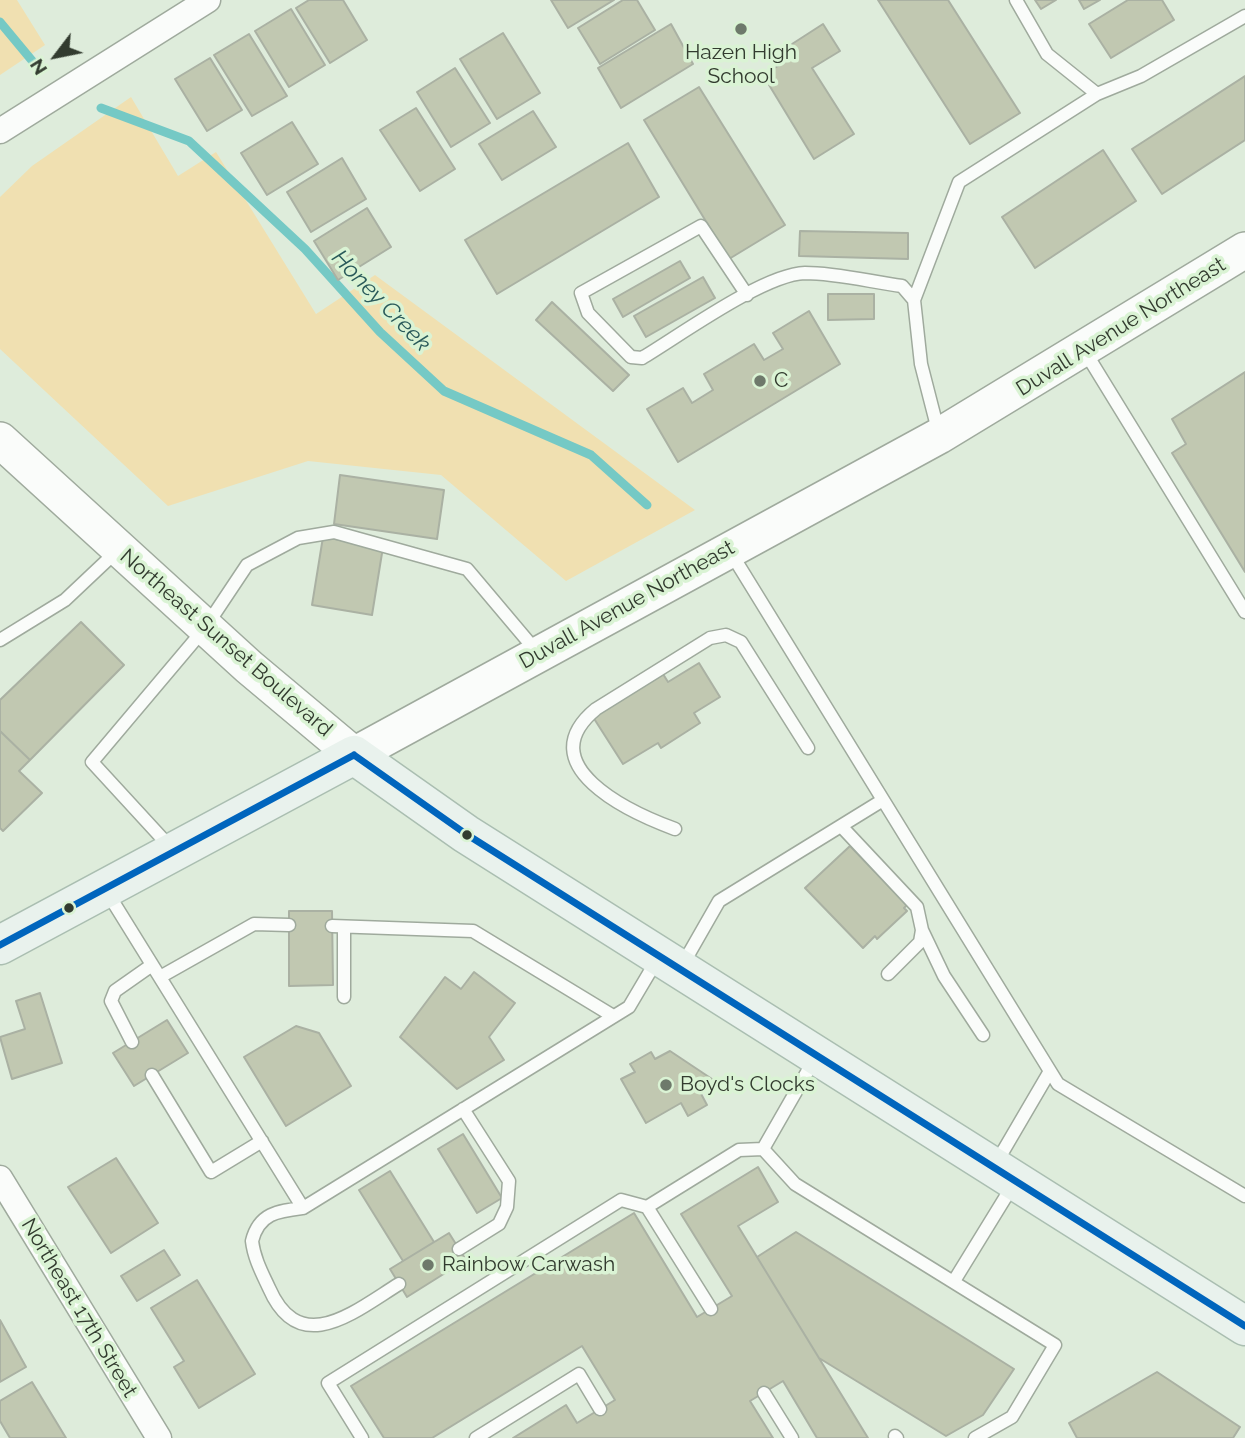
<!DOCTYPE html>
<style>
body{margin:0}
#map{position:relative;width:1245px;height:1438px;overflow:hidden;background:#deecdb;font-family:Raleway,sans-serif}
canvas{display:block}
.north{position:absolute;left:21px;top:21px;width:70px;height:70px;-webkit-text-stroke:5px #daf3d4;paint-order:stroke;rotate:238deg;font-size:19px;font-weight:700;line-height:28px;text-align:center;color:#323b2f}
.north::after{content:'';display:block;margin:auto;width:24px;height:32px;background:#323b2f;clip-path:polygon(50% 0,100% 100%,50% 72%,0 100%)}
</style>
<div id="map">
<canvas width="1245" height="1438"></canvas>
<div class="north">N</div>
</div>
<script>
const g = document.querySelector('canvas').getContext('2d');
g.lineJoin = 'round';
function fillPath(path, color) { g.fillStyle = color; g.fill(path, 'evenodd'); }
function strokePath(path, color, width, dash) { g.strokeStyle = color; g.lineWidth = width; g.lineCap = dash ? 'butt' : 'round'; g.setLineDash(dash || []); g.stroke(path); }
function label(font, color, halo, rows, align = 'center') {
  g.font = font + ' Raleway,sans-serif'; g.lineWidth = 7; g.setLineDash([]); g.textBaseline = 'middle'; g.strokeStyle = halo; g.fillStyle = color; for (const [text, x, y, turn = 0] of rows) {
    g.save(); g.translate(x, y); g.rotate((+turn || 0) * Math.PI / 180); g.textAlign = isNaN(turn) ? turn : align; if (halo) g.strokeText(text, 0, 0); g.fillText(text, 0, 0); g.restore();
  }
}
const green = new Path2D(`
 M0 0H17L45 45 0 75Z
 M131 97 178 176 216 152 316 314 375 275 695 510 566 581 441 475 308 461 168 506 0 349V197L32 166Z`);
const stream = new Path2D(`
 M0 22 34 63
 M101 108 189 141 305 249 380 332 444 391 591 455 647 505`);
const building = new Path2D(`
 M309 0H343L367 40 330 63 296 8Z
 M551 0H614L568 28Z
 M623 0H637L655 30 600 64 578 28Z
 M878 0H948L1020 113 970 144Z
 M1035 0H1056L1041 9Z
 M1079 0H1100L1084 9Z
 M1128 0H1162L1174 20 1111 58 1089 24Z
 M291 9 325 65 289 87 255 31Z
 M671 24 693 64 621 108 598 68Z
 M823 24 840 51 812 68 854 134 814 159 763 75 798 54 792 44Z
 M503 33 540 93 497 119 460 59Z
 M249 34 287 96 252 116 214 55Z
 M210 58 242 110 207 131 175 79Z
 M455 68 490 123 451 147 417 92Z
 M1245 76V140L1162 194 1132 149Z
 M699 87 785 225 729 259 644 120Z
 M416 108 455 169 420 191 380 130Z
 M533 111 556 147 502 180 479 144Z
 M292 122 318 164 267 195 241 153Z
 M628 143 659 197 497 294 465 240Z
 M1103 150 1136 201 1035 268 1002 217Z
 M342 158 366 199 311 232 287 192Z
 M367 208 391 247 338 280 314 241Z
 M800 231 908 233V259L799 256Z
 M680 261 690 278 623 317 613 299Z
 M703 277 715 298 646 337 634 316Z
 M828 294H874V319L828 320Z
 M552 302 629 375 613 391 536 320Z
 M809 311 840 364 678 462 647 409 683 388 692 403 713 390 704 374 754 344 764 360 783 349 773 333Z
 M1245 372V572L1172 453 1186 444 1172 419Z
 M340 475 444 490 437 539 334 524Z
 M323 537 383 547 372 615 312 605Z
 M81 622 124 665 30 760 0 731V700Z
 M699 663 720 697 694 713 700 723 661 748 658 743 623 764 593 717 663 674 668 682Z
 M0 731 30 760 19 771 42 793 3 831 0 828Z
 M850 846 907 905 904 908 907 911 877 939 875 936 863 948 805 888Z
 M289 911H332L333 985 289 986Z
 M474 972 515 1003 489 1037 504 1060 457 1089 400 1037 445 977 461 989Z
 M40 993 62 1063 12 1079 0 1037 25 1029 16 1001Z
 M167 1020 188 1053 134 1086 113 1053Z
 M296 1026 319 1033 351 1086 286 1126 244 1057Z
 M670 1051 715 1081 699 1090 707 1105 688 1116 681 1103 646 1123 621 1079 635 1072 630 1064 651 1052 655 1059Z
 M463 1134 502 1198 477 1213 438 1149Z
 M116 1158 158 1223 111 1253 68 1187Z
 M758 1167 778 1202 738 1226 868 1438H817L783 1381 750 1401 773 1438H513L566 1405 577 1423 615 1400 582 1346 432 1438H384L351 1386 634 1213 697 1317 732 1296 681 1214Z
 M390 1171 434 1242 403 1261 359 1190Z
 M796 1232 1014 1369 983 1415 946 1436 819 1358 757 1257Z
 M449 1233 466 1260 407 1297 390 1269Z
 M164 1250 180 1275 137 1301 121 1276Z
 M197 1280 255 1374 199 1408 174 1367 184 1361 151 1308Z
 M0 1320 26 1367 0 1382Z
 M1157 1372 1240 1427 1233 1438H1077L1069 1423Z
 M32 1382 66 1438H10L0 1421V1401Z`);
const lane = new Path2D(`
 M1016 0 1047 54 1097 94 1141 76 1245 16
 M747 295 701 226 581 293 588 313 631 357 642 358C679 336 764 274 805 273 837 273 871 282 902 286L914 300 921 364 939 434
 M914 300 959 182 1097 94
 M1084 350 1245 612
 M731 553 1058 1084 1245 1196
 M0 640 65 600 118 550
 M841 826 917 907 922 930 920 942 888 974
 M675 829C629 812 528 765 596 709L710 638 726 635 741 642 808 748
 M171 848 92 762 205 628 247 565 298 538 334 532 467 569 537 652
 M107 892 303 1208 629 1007 658 958
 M332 926 473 931 613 1016
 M922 930 944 976 983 1035
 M683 964 719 901 883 800
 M160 977 254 924 289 925
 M344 997V927
 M132 1042 111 1001 115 991 152 965
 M814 1060 763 1149 795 1184 1055 1345 1012 1417 975 1438
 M152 1075 211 1172 262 1141
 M995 1165 1050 1071
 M647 1207 711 1309
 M303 1208C278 1211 259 1213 252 1241 254 1258 262 1273 269 1288 300 1359 355 1311 399 1284
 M459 1249 499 1224 507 1207 509 1181 463 1109
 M954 1281 1013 1185
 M764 1393 792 1438
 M895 1436 897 1438
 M362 1438 328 1383 621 1200 647 1207 739 1150 763 1149
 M476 1438 579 1374 600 1409`);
const street = new Path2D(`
 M0 131 208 0
 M0 1178 159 1438`);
const secondary = new Path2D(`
 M0 440 249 667 354 755 939 436 1245 250`);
const primary = new Path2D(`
 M0 945 354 755 466 834 1245 1326`);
const bus1 = new Path2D(`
 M354 755 466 834 1245 1326
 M0 945 354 755`);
const markers = [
 [741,29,7,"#6e796b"],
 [760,381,7,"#6e796b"],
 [467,835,6,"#323b2f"],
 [69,908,6,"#323b2f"],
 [666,1085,7,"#6e796b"],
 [428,1265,7,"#6e796b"]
];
const poiNames = [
 ["Hazen High",741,53,"center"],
 ["School",741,77,"center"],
 ["C",774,381],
 ["Boyd's Clocks",680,1085],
 ["Rainbow Carwash",442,1265]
];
const streetNames = [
 ["Duvall Avenue Northeast",1121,327,-32],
 ["Duvall Avenue Northeast",627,605,-29],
 ["Northeast Sunset Boulevard",226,643,41],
 ["Northeast 17th Street",79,1308,59]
];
const waterNames = [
 ["Honey Creek",381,301,46]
];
fillPath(green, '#f0e0b1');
strokePath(stream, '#75c9c5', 9);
fillPath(building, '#c1c8b1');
strokePath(building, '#aab1a3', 2);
strokePath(lane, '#9faa9d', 15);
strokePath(street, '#9faa9d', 27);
strokePath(secondary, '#9faa9d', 38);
strokePath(primary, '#aabeb1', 41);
strokePath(lane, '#fafcfa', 12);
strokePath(street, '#fafcfa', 24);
strokePath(secondary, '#fafcfa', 35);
strokePath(primary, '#e9f2ed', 38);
strokePath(bus1, '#0065bd', 7);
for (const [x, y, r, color] of markers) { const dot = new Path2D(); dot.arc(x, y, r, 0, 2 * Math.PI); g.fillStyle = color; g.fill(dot); strokePath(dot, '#daf3d4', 2.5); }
label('21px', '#323b2f', '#daf3d4', poiNames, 'left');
label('21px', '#323b2f', '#daf3d4', streetNames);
label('italic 23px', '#2a5a5a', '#daf3d4', waterNames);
</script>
